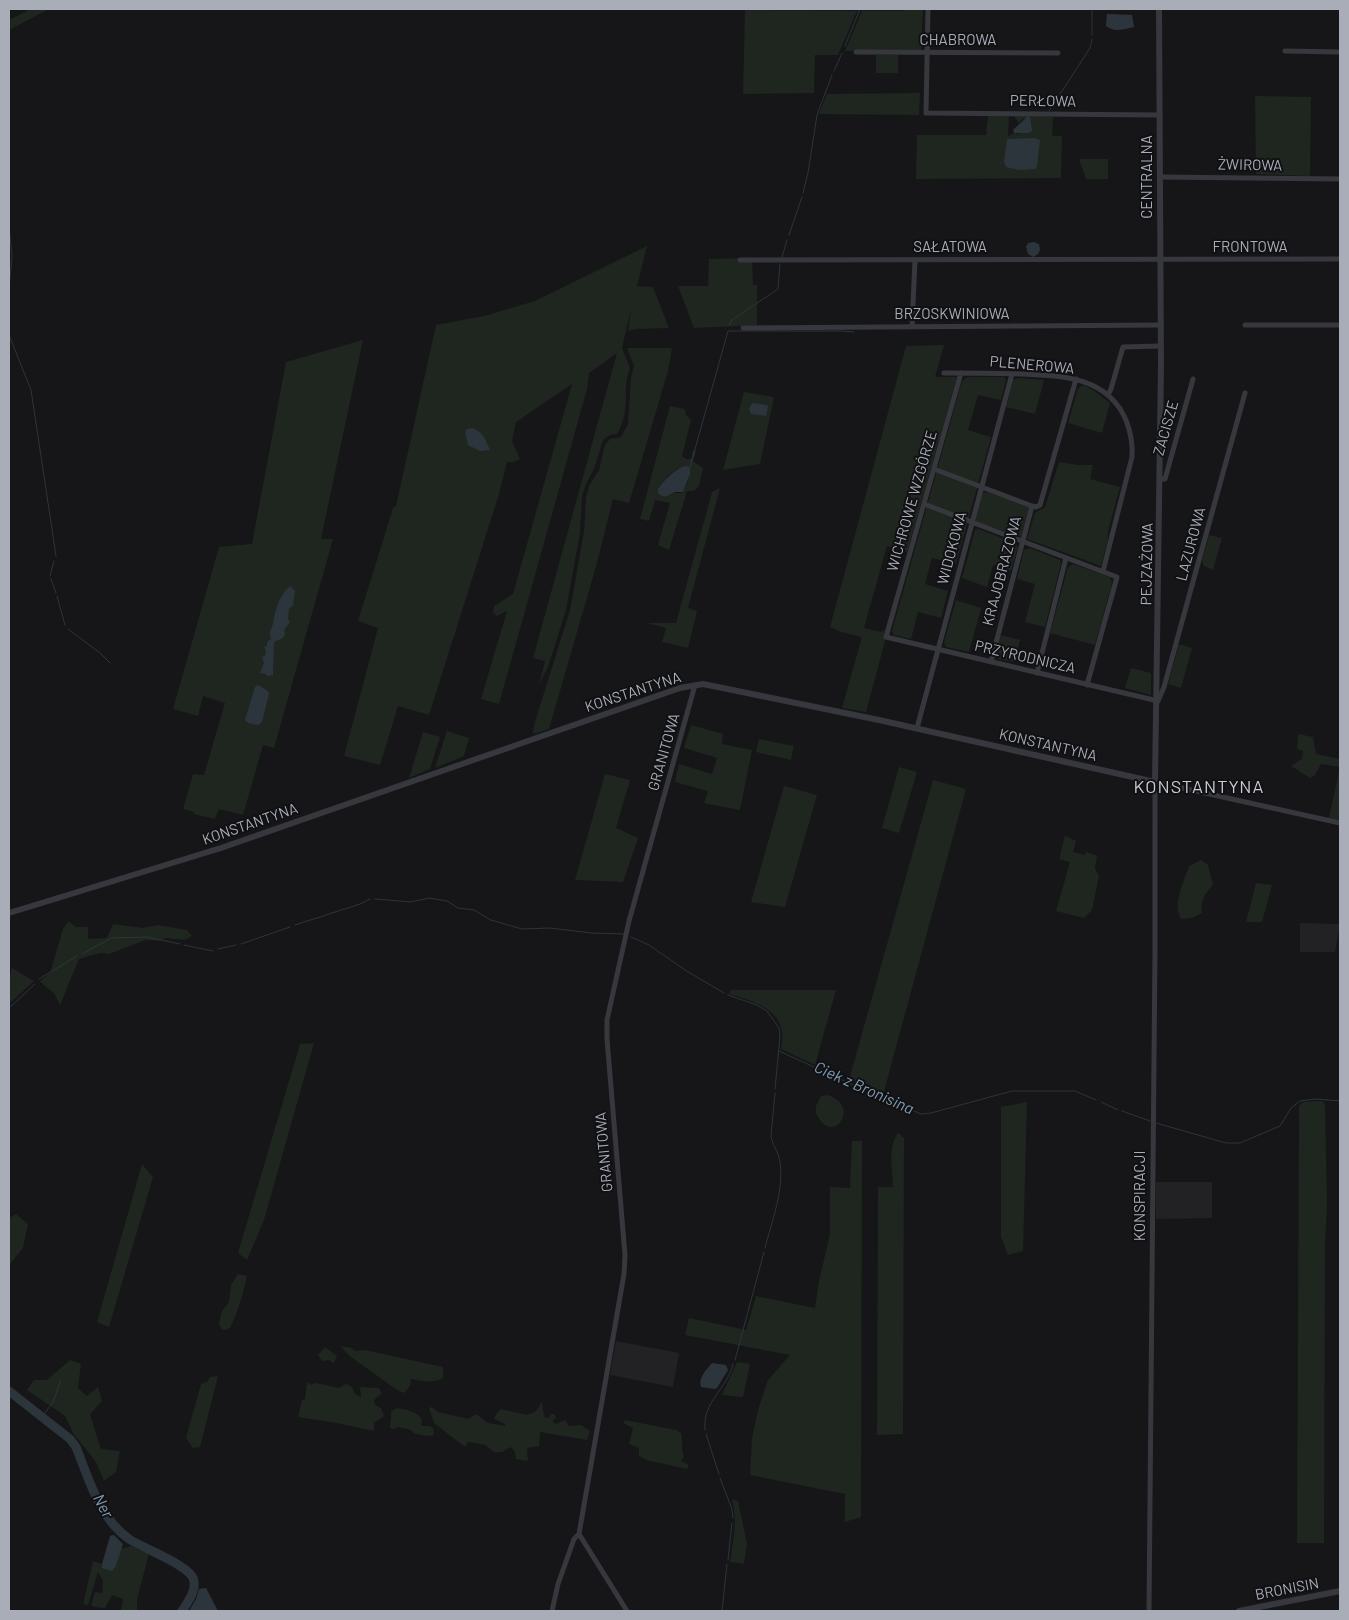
<!DOCTYPE html>
<meta charset="utf-8">
<style>
body{margin:0}
#map{position:relative;width:1349px;height:1620px;overflow:hidden;background:#161618;font-family:Barlow,sans-serif}
canvas{display:block}
.frame{position:absolute;inset:0;border:10px solid #a8adb8;pointer-events:none}
</style>
<div id="map">
<canvas width="1349" height="1620"></canvas>
<div class="frame"></div>
</div>
<script>
const g = document.querySelector('canvas').getContext('2d');
g.lineJoin = 'round';
function fillPath(path, color) { g.fillStyle = color; g.fill(path, 'evenodd'); }
function strokePath(path, color, width, dash) { g.strokeStyle = color; g.lineWidth = width; g.lineCap = dash ? 'butt' : 'round'; g.setLineDash(dash || []); g.stroke(path); }
function label(font, color, halo, rows, align = 'center') {
  g.font = font + ' Barlow,sans-serif'; g.lineWidth = 4; g.setLineDash([]); g.textBaseline = 'middle'; g.strokeStyle = halo; g.fillStyle = color; for (const [text, x, y, turn = 0] of rows) {
    g.save(); g.translate(x, y); g.rotate((+turn || 0) * Math.PI / 180); g.textAlign = isNaN(turn) ? turn : align; if (halo) g.strokeText(text, 0, 0); g.fillText(text, 0, 0); g.restore();
  }
}
const built = new Path2D(`
 M1300 923 1340 924 1335 952H1300Z
 M1156 1182H1212V1218L1156 1219Z
 M616 1341 679 1353 673 1387 610 1375Z`);
const green = new Path2D(`
 M31 9H49L9 30V20Z
 M905 9H923L921 50 845 51 862 11H904Z
 M745 10 857 11 838 55H815L814 93 743 94Z
 M876 55H898V73H876Z
 M920 93 919 115 819 114 827 94Z
 M1255 96 1311 97 1310 176 1256 174Z
 M988 115H1009L1008 136 1014 133 1019 134 1032 127 1031 119H1023L1019 123 1013 115 1053 117 1052 136H1062L1061 178 916 179 917 135H986Z
 M1079 159H1108V179H1086Z
 M647 246 637 286 653 287 669 328 636 329 628 331 631 309 622 348 630 368C621 389 632 410 617 434L610 435 603 440 594 469 586 484 582 496 580 533 566 610 548 667 539 685 545 661 533 658 617 353 589 373 587 389 499 704 481 699 507 611 497 616 493 613 494 606 513 594 572 384 516 422 512 441 520 459 513 462H507L499 494 429 715 398 706 380 765 344 756 378 628 358 621 393 508 396 506 436 325 484 316 535 301Z
 M752 258 753 285H757V325L694 328 678 286H708L709 259Z
 M363 340 321 539H333L274 748 263 745 243 815 219 809 215 819 194 814V812L183 809 193 774 204 775 225 703 203 696 198 716 173 709 219 547 252 544 286 362Z
 M944 345 935 377H957L907 552 887 546 864 628 881 632 885 630 884 634 885 641 866 712 842 708 862 637 841 632 830 627 906 346Z
 M627 348H672L668 371 629 503 613 499 597 563 549 729 533 734 534 725 570 610 584 532 586 498 589 486 599 470 605 445 610 439 621 437 628 424 631 378 634 366Z
 M967 377H1004L1006 380 1001 400 978 395 968 430 991 437 956 564 932 558 925 584 948 591 941 618 918 612 911 639 894 635 892 631 962 381Z
 M1018 378 1044 380 1035 414 1006 407 1013 380Z
 M1083 385 1093 390 1110 403 1102 433 1068 423 1078 389Z
 M744 392 774 397 760 464 723 470Z
 M670 406 685 409 686 415 691 420 682 456 686 459H691L693 450 696 452 693 461 703 468 699 486 694 491H687L669 550 658 545 670 503 655 500 649 521 640 519ZM677 469 688 481 682 493H671L667 477Z
 M1059 462 1079 465H1093L1090 479 1120 487 1108 531V540L1101 566 1027 539 1035 513 1045 507Z
 M720 488 688 608 697 611 688 648 662 642 666 628 647 623H676L712 492Z
 M988 492 1029 507 1021 537 975 521 982 493Z
 M979 529 1015 543 1018 547 1011 571 993 565 987 587 962 578 975 530Z
 M1209 535 1222 538 1213 570 1204 566 1202 561Z
 M1030 548 1060 560 1061 564 1045 627 1025 622 1035 584 1017 579 1024 550Z
 M1073 564 1110 577 1112 583 1095 645 1050 633 1068 567Z
 M956 600 981 608 969 652 946 647 944 642Z
 M1001 635 1020 640 1014 662 998 659 995 655Z
 M1179 644 1192 648 1181 688 1168 684Z
 M1131 668 1151 673V695L1125 688Z
 M691 725 723 734 722 744 752 750 740 810 704 803 708 791 675 782 679 764 712 774 717 758 684 748Z
 M447 731 469 738 464 756 435 768Z
 M423 732 440 737 430 769 409 778Z
 M1298 734 1313 737 1316 754 1340 759V820L1329 818 1340 767 1321 764 1315 775 1310 778 1291 766 1302 759 1303 751 1297 749Z
 M759 739 794 746 791 760 756 752Z
 M899 767 917 772 899 833 882 828Z
 M605 774 630 780 616 828 638 838 623 882 575 880Z
 M933 780 966 789 883 1095 849 1080Z
 M784 786 817 795 785 907 751 902Z
 M1065 836 1076 841 1073 852 1085 855 1086 852 1097 856 1095 868 1099 876 1092 910 1084 918 1056 911 1070 862 1059 859Z
 M1201 860 1208 865 1213 885C1205 894 1200 900 1202 913L1192 918 1181 919C1172 904 1184 882 1189 866Z
 M1256 883 1272 885 1262 922H1246Z
 M68 921 76 927H88V939L107 938 113 924 143 928 158 925 187 930 192 936 185 940 165 938 159 941 146 940 109 954 100 953 79 959 60 1005 54 993 47 988 40 981 50 973 63 929Z
 M12 968 34 981 9 1004V981Z
 M731 990H836L815 1065 781 1049C782 1044 783 1039 782 1033 780 1008 750 1000 729 994Z
 M314 1043 264 1220 247 1260 238 1253 300 1044Z
 M828 1095C862 1106 832 1149 816 1113V1106L821 1096Z
 M1322 1101 1325 1104 1327 1207 1325 1241 1324 1543H1297L1299 1106 1303 1102Z
 M1027 1102 1023 1251 1008 1255 1001 1237V1107Z
 M898 1133 904 1138 903 1434 877 1435 878 1187H893C893 1170 887 1148 898 1133Z
 M852 1141H862L861 1517 845 1522V1494L750 1475 752 1438 758 1410 768 1380 790 1355 685 1335 689 1318 746 1330 756 1296 815 1308 819 1281 830 1234V1187L850 1188Z
 M142 1164 153 1177 109 1327 97 1322Z
 M16 1214 28 1224 23 1248 9 1265V1218Z
 M238 1274 247 1276C243 1294 238 1312 230 1328L225 1330 221 1329 219 1323 222 1311 229 1302 231 1285Z
 M340 1346 352 1348 355 1351 365 1350 443 1367V1378C432 1384 422 1381 411 1379L410 1386 404 1393 397 1390 351 1357Z
 M325 1347 337 1356 334 1363 328 1360 322 1361 318 1355Z
 M70 1360 81 1364 78 1388 87 1396 98 1387 102 1401 90 1414 101 1449 120 1451 116 1472 104 1481 96 1462 73 1433 65 1416 27 1390 34 1380H47Z
 M737 1362 750 1364 743 1397 722 1395Z
 M218 1376 200 1447 193 1448 186 1438 201 1384 207 1382 210 1377Z
 M307 1382 311 1385 316 1383 339 1388 346 1384 352 1387 355 1394 361 1397 360 1387 379 1388 382 1393 374 1400 375 1405 381 1408 384 1416 374 1423V1431L337 1423 298 1417 302 1400 305 1399Z
 M542 1402 544 1417 549 1418 551 1414H554L556 1418 552 1421 556 1424 565 1420 569 1426 581 1425 590 1431 587 1440 540 1432 539 1446 527 1448 528 1461 516 1459 515 1452 511 1447 502 1452H494L485 1445 468 1442 465 1447 434 1423 429 1408 432 1407 438 1412 468 1419 476 1414 488 1423 505 1426V1424L494 1419 496 1414 501 1409 527 1415 535 1412Z
 M397 1408C407 1410 417 1411 422 1420L421 1426H430L433 1428 434 1435 426 1436 413 1433 411 1430 398 1427 393 1429 390 1428C390 1422 392 1417 391 1411Z
 M625 1420 676 1430 681 1433C683 1441 681 1449 684 1457L681 1461 689 1465 687 1469 646 1460 639 1456V1448L629 1444 633 1428 623 1423Z
 M732 1499 738 1501 747 1544 744 1564 730 1562C733 1541 738 1520 732 1499Z
 M131 1546 149 1554 137 1599V1611H121L123 1599 112 1595 105 1608 95 1607 91 1605 95 1592 102 1593 103 1581 98 1572 88 1605 83 1604 93 1561 102 1564 103 1568 116 1566 121 1549Z`);
const water = new Path2D(`
 M1107 14 1132 15 1134 27C1124 29 1114 33 1106 26Z
 M1028 116 1031 119 1032 131 1028 133H1014L1013 130Z
 M1035 138 1040 140 1037 167 1035 169 1019 170 1006 167 1004 162 1007 139Z
 M1034 242 1039 244 1040 250 1038 254 1033 257 1028 254 1026 247 1028 243Z
 M752 403 767 405 768 406 766 416 751 414 749 409Z
 M472 428C483 431 486 441 490 450L480 451 468 445 465 432 467 429Z
 M685 466 690 467V474L683 492C681 492 678 492 676 492 668 493 667 501 658 493V489C666 479 673 470 685 466Z
 M290 586 295 591 293 605 289 609 288 619 290 622 284 630 285 634 283 638 274 642 273 675 267 676 266 674 260 673 264 663 262 657 265 656 266 651 264 647 267 646V642L271 639C268 631 272 630 273 623 276 609 278 597 290 586Z
 M258 685 268 691 269 694 262 722 258 725 248 723 245 720 255 687Z
 M712 1363 726 1365 728 1370 717 1388 714 1389 701 1387C698 1378 706 1370 712 1363Z
 M114 1535 123 1544 116 1566 112 1571 102 1568V1564L110 1536Z
 M206 1588 218 1611H189L196 1599 199 1589Z`);
const stream = new Path2D(`
 M1092 9V35
 M845 46 860 9
 M834 71 842 53
 M1049 111 1090 48 1092 39
 M803 193 808 173 817 115 832 75
 M9 226 12 256 9 289
 M789 235 802 197
 M782 257 787 240
 M729 326 732 320 778 289 780 264
 M9 335 31 390 56 556
 M690 467 728 331H842L854 332
 M50 576 54 561
 M51 579 56 593
 M57 596 65 625
 M68 629 100 653 110 663
 M375 899 411 902 429 898 447 901 458 908 474 910 491 920 522 929 550 928 592 933 624 934
 M295 925 360 904 370 899
 M631 937 649 945 685 970 724 993
 M241 944 290 927
 M184 945 213 951
 M218 949 236 945
 M82 954 111 938 147 937 180 944
 M39 979 77 956
 M728 995 757 1005 767 1011 779 1028 780 1037 775 1089
 M9 1008 35 984
 M779 1051 849 1083 921 1114 931 1113 1012 1091H1075L1096 1100
 M1101 1102 1118 1110
 M1122 1111 1150 1121
 M1156 1123 1226 1143H1240L1280 1126 1291 1108 1300 1101 1316 1099 1340 1101
 M765 1248C772 1220 784 1191 780 1162 779 1152 772 1145 771 1136L775 1093
 M735 1360 764 1252
 M42 1417 53 1402 61 1380
 M705 1430C702 1401 727 1390 733 1364
 M706 1434 719 1474
 M720 1478 732 1509 733 1518
 M728 1560 732 1523
 M722 1611 727 1564`);
const river = new Path2D(`
 M9 1391 70 1439 76 1447C89 1479 99 1518 129 1539 145 1549 181 1562 192 1576 199 1587 188 1602 182 1611`);
const minor = new Path2D(`
 M928 9 926 113 1160 115
 M1285 51 1340 52
 M856 52 1058 53
 M1160 177 1340 179
 M740 260 1340 259
 M1245 325H1340
 M912 327 915 260
 M743 328 1161 325
 M944 373C970 373 996 373 1021 374 1062 376 1107 376 1126 420 1131 433 1133 444 1132 457L1103 571
 M961 373 886 637 1158 701 1164 687 1245 393
 M1108 395 1111 389 1123 347 1161 346
 M934 469 1032 506
 M1160 479H1165L1193 379
 M924 504 1117 577 1087 685
 M991 662 1032 506 1036 507 1040 505 1076 379
 M1037 673 1066 558
 M917 728 1012 374
 M552 1611 558 1584 574 1539 579 1534
 M627 1611 579 1534 624 1274 625 1255 607 1039V1020L629 921 695 685
 M1149 1611 1155 949V782L1340 823`);
const tertiary = new Path2D(`
 M9 913 221 848 680 688 703 684 879 720 1155 782 1161 365 1159 9
 M1239 1611 1340 1591`);
const streetNames = [
 ["CHABROWA",958,40],
 ["PERŁOWA",1043,101,1],
 ["ŻWIROWA",1250,165,1],
 ["CENTRALNA",1147,177,-90],
 ["SAŁATOWA",950,247],
 ["FRONTOWA",1250,247],
 ["BRZOSKWINIOWA",952,314],
 ["PLENEROWA",1032,365,5],
 ["ZACISZE",1166,428,-74],
 ["WICHROWE WZGÓRZE",912,501,-74],
 ["LAZUROWA",1191,544,-75],
 ["WIDOKOWA",952,548,-75],
 ["PEJZAŻOWA",1147,564,-89],
 ["KRAJOBRAZOWA",1002,571,-75],
 ["PRZYRODNICZA",1025,657,13],
 ["KONSTANTYNA",633,692,-18],
 ["KONSTANTYNA",1048,745,13],
 ["GRANITOWA",664,752,-74],
 ["KONSTANTYNA",250,824,-19],
 ["GRANITOWA",604,1152,-95],
 ["KONSPIRACJI",1140,1196,-90],
 ["BRONISIN",1287,1589,-11]
];
const waterNames = [
 ["Ciek z Bronisina",864,1088,24],
 ["Ner",103,1506,62]
];
const quarterNames = [
 ["KONSTANTYNA",1199,787]
];
fillPath(built, '#222225');
fillPath(green, '#1e261f');
fillPath(water, '#2c353c');
strokePath(stream, '#2c353c', 1);
strokePath(river, '#2c353c', 9);
strokePath(minor, '#37383d', 5);
strokePath(tertiary, '#37383d', 6);
label('15px', '#a8adb8', '#111113', streetNames);
label('italic 16px', '#7f9bb3', '#111113', waterNames);
g.letterSpacing = '1px';
label('18px', '#c9ccd4', '#111113', quarterNames);
g.letterSpacing = '0px';
</script>
